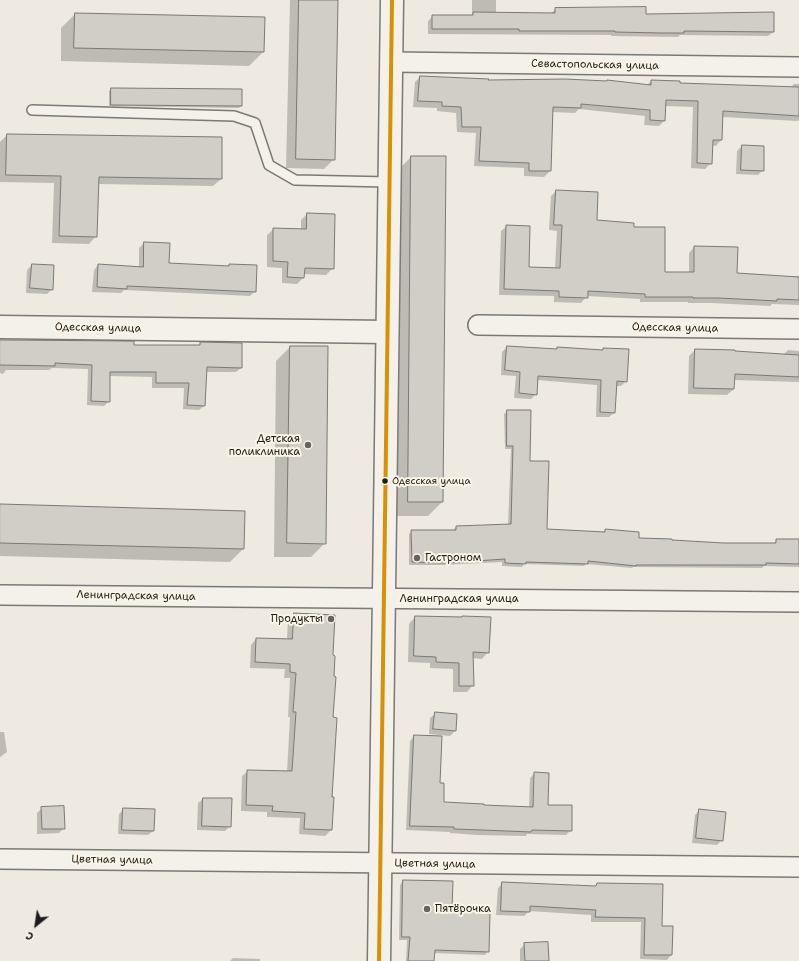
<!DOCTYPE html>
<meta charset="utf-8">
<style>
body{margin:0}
#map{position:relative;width:799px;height:961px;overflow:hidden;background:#eeeae2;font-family:"Shantell Sans",sans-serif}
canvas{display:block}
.north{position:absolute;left:16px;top:905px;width:40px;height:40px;-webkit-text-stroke:3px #fcf5e5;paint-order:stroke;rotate:210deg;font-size:11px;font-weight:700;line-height:16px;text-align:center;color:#1c1c1c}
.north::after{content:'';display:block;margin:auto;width:14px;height:18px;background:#1c1c1c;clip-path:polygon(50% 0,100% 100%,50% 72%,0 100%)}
</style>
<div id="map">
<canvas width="799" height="961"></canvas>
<div class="north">С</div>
</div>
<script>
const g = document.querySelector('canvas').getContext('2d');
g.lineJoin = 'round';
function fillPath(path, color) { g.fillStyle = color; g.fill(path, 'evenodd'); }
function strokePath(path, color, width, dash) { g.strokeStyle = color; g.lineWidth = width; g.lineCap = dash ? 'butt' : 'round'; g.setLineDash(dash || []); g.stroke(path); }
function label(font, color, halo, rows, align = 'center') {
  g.font = font + ' "Shantell Sans",sans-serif'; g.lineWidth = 4; g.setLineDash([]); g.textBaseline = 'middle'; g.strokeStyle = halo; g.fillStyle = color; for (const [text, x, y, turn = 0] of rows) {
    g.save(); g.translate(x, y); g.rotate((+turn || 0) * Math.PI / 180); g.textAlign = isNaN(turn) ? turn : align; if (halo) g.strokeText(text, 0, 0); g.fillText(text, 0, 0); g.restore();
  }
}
const shadow = new Path2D(`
 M290 0H337L334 159 324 169 286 168Z
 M472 0H496V14L551 13 556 9 773 32 768 36 680 35 678 37 611 36V35L428 34V21L433 16H470L472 15Z
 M75 14 263 52 249 66 61 61V28Z
 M420 77 487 81 606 82 607 81 647 85 651 81 678 84 790 88 794 84H799V120L798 121 722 117 721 140 716 146 711 145V163L705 169 691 168 693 107 665 106 664 121 659 126 644 125 645 116 579 109 575 113 552 112 550 171 544 177 524 176V168L474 166 476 133 457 132 456 113 437 111V108L413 107 415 82Z
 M111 89 241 106 239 108 109 106V91Z
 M7 135 221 179 213 186 98 184 96 236 89 244 52 243 54 183 0 182V142Z
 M742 146 763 170 758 175 736 174 737 151Z
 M411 157 442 502 428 516H394L397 171Z
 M556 191 595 221 633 228 664 273H689V253L694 247 736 274 788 277 790 276H799V305L772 304 770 306 712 303H688V302H640V299L587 296 581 303 554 302V296L499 295 501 231 507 226 528 268H555L557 231 549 230 551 196Z
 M307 214 333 268 326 275 303 274V278L297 284 282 283V268L267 267V235L274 229 301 230V220Z
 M144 243 168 264 227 267 229 265 255 291 250 296 124 290 121 293 92 292 94 270 98 265 139 267V248Z
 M32 265 52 289 47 294 26 293 27 270Z
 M0 341 133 346H198L201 343 241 368 236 372H206L204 406 199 410 183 409 184 388H152V377L109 376V401L104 406 87 405 88 369 52 368 49 370H6L3 374 0 373Z
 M290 347H327L325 543 311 557H274L276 361Z
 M507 347 556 350 557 348 601 351 603 349 626 381 621 386H616L614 413 609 417H596L597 385 537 380 536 394 531 399 514 398 516 376 501 375 502 352Z
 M695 350 734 351V352L783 355 788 350 799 351V382L734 380V389L727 395 688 394 689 356Z
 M508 411 529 462 546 530 603 532 606 530 638 539 724 544 774 543 777 540H799V567L764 566 762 568 633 567 632 568 586 564 584 566 524 564 522 567 502 566V562L442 565H409V534L412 531 453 530 456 527 508 525 511 449H505L504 414Z
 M0 505 243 549 230 562 0 556Z
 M294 614 332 656 331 798H333L331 830 325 836 299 834 300 818 267 817V812L241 811 242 776 248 771 287 772 290 717H288L290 678H284L285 669 250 668 251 645 256 639 287 640 288 620Z
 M415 617 488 652 482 659 472 658 473 685 467 692H453V669L430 668V663L408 662 409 624Z
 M435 714 455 731 450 736 429 734 430 718Z
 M0 732H4L7 752 0 757Z
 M414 736 439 784 443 803 482 806 529 808 530 778 535 773 547 806 571 830 566 835 527 834 526 836 477 835 450 833V832L406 830 410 741Z
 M203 799 230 826 225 831 197 830 198 803Z
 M42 808 64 828 59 833 37 834V813Z
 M124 809 153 831 148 835 118 834 119 814Z
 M700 810 722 840 717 845 692 843 695 815Z
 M403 881 451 911 488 951 485 955 434 953 433 961H406L407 940H399L400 885Z
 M503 883 594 887 597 884 661 927H672L671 955 667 960 640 959 641 922H591V915L529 911 524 916 496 915 498 888Z
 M525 944 548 961H520V949Z
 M233 958 260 959V961H230Z`);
const building = new Path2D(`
 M299 0H338L335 160 296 159Z
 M646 7V14L774 12V32L684 31V33H662L615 32V31H519V29H432V15H473V12L555 13V8Z
 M75 13 265 17 264 52 74 48Z
 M420 76 489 79 488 80 565 79 607 81V80L651 85V80L680 81V83L799 87V116L723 111 722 140H713L712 164 697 163 698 101 666 100 665 121 650 120V110L581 104V108L553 107 551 171H529V163L479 161 481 127H462L461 107 442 106V102L418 101Z
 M111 88 242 89V106L111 105Z
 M7 134 222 137V179L99 177 97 237 59 236 61 176 6 175Z
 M742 145 764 146V171L741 170Z
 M411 156H446L443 502H408Z
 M556 190 598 192 597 220 634 223V227H665V272H694V246L738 247 737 273 799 277V300L777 299V301L719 298H693V297H645V294L588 291V298L559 297V291L504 289 506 225 530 226 529 267 560 268 562 225H554Z
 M307 213 335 214 334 269 305 268 304 278 287 277 288 262 273 261V228L306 229Z
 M144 242 170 243 169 263 229 266V264L257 265 256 292 127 286V289L97 287 98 264 143 267Z
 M32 264 54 265 53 290 30 288Z
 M0 340 134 341V345H200V342L242 343V368L207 367 205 406 187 405 189 383H156V372H110V402L91 401 92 365 55 363V366L0 365Z
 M290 346H328L326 544 287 543Z
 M507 346 557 349V347L603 350V348L629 349 627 382 617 381 615 413 600 412 601 380 538 376 537 395 519 393 520 372 505 370Z
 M695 349 735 350V351L799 355V377L735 374 734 389 694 388Z
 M507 410H531L530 461H549L547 529 605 532V529L639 532V538L672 539V540L724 543H776V539H799V564L766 563V565H636V566L588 561V564L526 562V564L505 563V559L446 563 412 562 411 530H456V526L511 524 513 446H507Z
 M0 504 245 511 244 549 0 543Z
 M294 613 335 615 333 655 335 656 334 676 336 677 333 717 337 718 332 797H334L332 830 304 829 305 813 272 811 273 806 246 805 247 770 292 771 296 712H293L296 673 290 672V664L255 662 256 638 292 639Z
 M415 616 462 617V616L491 617 489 653 473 652 474 686H459V663L436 662V657L414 656Z
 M435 712 457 714 456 731 433 729Z
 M414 735 442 736 440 783H444V802L484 804V805L533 807 534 772 549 773 548 805H572V831L532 830 531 832 482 830 454 829V827L410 826Z
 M203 798H232L231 827 202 826Z
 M64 806 65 829H42L41 807Z
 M123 808 155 809 154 831 122 830Z
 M699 809 726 812 723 841 696 838Z
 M403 880 453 881 452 910 490 912 489 952 435 950 434 961H408L410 937H402Z
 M502 882 596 886 597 883 663 884 662 926H673L672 955H644L645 918 595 917 596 910 530 906V912L501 911Z
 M548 942 549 961H525L524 943Z`);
const service = new Path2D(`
 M32 110 234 116 255 123 269 165 295 180 389 182`);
const minor = new Path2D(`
 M391 62 799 67
 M478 325 799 329
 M0 595 799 602
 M0 859 799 867`);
const tertiary = new Path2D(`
 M0 327 387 332`);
const secondary = new Path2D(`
 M379 961 392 0`);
const bus1 = new Path2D(`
 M379 961 392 0`);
const markers = [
 [308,445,4,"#666461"],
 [385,481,3.5,"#1c1c1c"],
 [417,558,4,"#666461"],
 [331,619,4,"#666461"],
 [427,909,4,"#666461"]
];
const busNames = [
 ["Одесская улица",392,481]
];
const streetNames = [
 ["Севастопольская улица",595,65,1],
 ["Одесская улица",98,328,1],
 ["Одесская улица",675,328,1],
 ["Ленинградская улица",136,596,1],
 ["Ленинградская улица",459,599],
 ["Цветная улица",112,860,1],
 ["Цветная улица",435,864,1]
];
const poiNames = [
 ["Детская",300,439],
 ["поликлиника",300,452],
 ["Гастроном",425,558,"left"],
 ["Продукты",323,619],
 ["Пятёрочка",435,909,"left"]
];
fillPath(shadow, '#0003');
fillPath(building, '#d1cec8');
strokePath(building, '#7a7975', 1);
strokePath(service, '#7a7975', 12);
strokePath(minor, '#7a7975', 22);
strokePath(tertiary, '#7a7975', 25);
strokePath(secondary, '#7a7975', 25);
strokePath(service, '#f4f1ea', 9);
strokePath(minor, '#f4f1ea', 19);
strokePath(tertiary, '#f4f1ea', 22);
strokePath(secondary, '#f4f1ea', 22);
strokePath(bus1, '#d69104', 4);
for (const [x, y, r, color] of markers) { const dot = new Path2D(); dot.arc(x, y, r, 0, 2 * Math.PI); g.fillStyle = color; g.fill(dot); strokePath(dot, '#fcf5e5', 1.5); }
label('10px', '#1c1c1c', '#fcf5e5', busNames, 'left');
label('11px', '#1c1c1c', '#fcf5e5', streetNames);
label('11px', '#1c1c1c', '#fcf5e5', poiNames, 'right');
</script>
